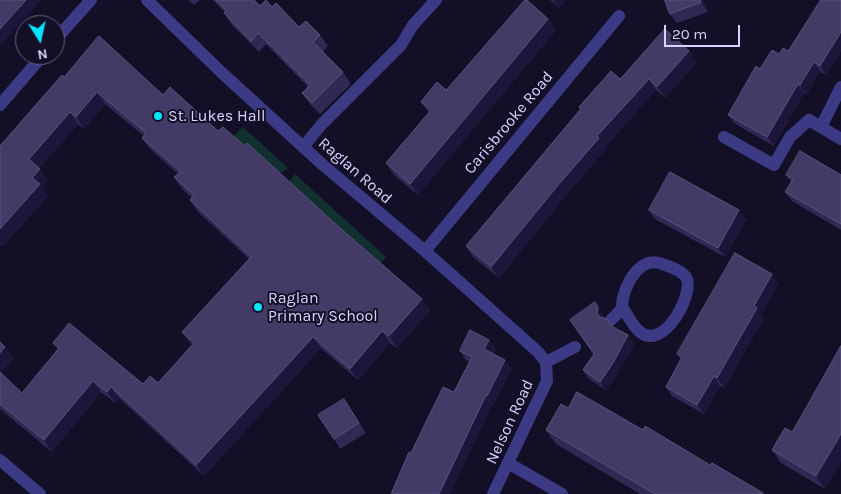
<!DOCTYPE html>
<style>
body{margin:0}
#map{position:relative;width:841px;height:494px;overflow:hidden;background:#130f26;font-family:Karla,sans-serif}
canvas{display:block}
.north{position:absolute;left:15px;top:15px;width:50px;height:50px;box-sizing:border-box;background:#130f26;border:1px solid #625e7d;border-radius:50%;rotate:170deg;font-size:14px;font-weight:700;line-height:20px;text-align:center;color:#d9d4ff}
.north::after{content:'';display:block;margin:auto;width:18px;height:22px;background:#00e5ff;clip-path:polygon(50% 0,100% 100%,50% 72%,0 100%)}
.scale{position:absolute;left:664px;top:25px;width:76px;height:22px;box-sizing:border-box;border:2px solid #d9d4ff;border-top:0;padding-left:6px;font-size:15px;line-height:18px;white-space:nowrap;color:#d9d4ff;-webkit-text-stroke:4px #130f26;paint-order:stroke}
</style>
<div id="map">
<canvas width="841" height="494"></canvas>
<div class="north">N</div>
<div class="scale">20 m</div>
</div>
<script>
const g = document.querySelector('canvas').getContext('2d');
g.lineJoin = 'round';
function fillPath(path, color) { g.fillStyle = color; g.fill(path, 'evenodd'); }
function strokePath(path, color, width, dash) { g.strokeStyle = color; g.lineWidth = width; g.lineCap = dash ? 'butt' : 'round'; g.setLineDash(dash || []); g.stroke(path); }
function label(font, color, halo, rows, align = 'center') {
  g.font = font + ' Karla,sans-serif'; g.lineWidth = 4; g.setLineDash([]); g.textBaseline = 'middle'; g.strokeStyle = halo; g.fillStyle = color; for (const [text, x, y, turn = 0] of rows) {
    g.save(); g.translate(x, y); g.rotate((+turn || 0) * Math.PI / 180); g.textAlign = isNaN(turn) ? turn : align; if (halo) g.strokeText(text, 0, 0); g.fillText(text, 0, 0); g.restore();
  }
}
const green = new Path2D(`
 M243 127 288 168 278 175 231 138Z
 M295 174 386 257 377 267 288 182Z`);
const minor = new Path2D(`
 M147 0 221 72 323 165 425 251 538 352 546 362 547 381 493 494
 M55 40 91 0
 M0 105 43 55
 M821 127 841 87
 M724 137 774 165 790 137 809 120 841 139
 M303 147 322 124 401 45 413 25 436 0
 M425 251 619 16
 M611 320C614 317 619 313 621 309 623 305 622 302 623 298 625 288 632 274 640 268 647 261 656 261 665 265 671 267 684 272 687 279 693 295 664 351 640 332 633 327 628 315 622 307
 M546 362 575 347
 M0 460 40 494
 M508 463 562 494`);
const wall = new Path2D(`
 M189 0H200L194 5Z
 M213 0H254L260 6 272 7 299 27 320 35 328 46 323 52 343 72 351 84 320 114 310 104 302 93 308 87 266 44 259 52 232 25 224 13 225 12Z
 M550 0H566L559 8Z
 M665 0H703L708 12 677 23 670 14Z
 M821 0 826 75 820 71 806 95 804 93 774 146 735 124 728 115 760 69 779 54 788 51Z
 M548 19 556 30 418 195 394 175 386 163 429 113 421 102 446 90Z
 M689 51 697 62 665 98 656 90 605 147 606 149 566 195 499 278 473 257 466 246 580 109 579 107 620 79Z
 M64 77 163 95 218 131 245 146 422 299 430 310 397 348 390 343 358 380 321 348 204 476 119 398 115 403 101 392 52 452 0 409V342L5 347 13 359 0 373 22 393 58 349 53 343 143 384 158 383 192 345 182 332 249 259 198 212 190 200 192 198 182 189 174 177 178 174 150 149 142 138 144 136 105 104 84 129 78 124 39 168 48 180 42 187 48 196 3 246 0 244V146Z
 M786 175H841V230L792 201 785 192 791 182Z
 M649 210H739L746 220 725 257 655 219Z
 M778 284 761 314 764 318 724 388 720 386 704 414 672 396 666 387 681 359 677 354Z
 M604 316V318L613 327 628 335 634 344 619 372 606 390 589 379 583 370 594 354Z
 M489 340 496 349 493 354 512 369 493 405 492 404 450 494H391L411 453 454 392 470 362 466 360 460 351Z
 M350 409 366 433 340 449 334 439Z
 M785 428 825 489 781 463 772 450Z
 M546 430H643L710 465 764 494H640L556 444Z`);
const shadedWall = new Path2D(`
 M26 0H41L0 46V29Z
 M553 0H566L559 8Z
 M700 0H703L708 12 701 2Z
 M548 19 556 30 418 195 410 184Z
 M841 32V52L826 75 820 66Z
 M689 51 697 62 665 98 657 87Z
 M814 62 820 71 806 95 800 85Z
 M649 79 656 90 605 147 606 149 566 195 499 278 491 267 597 136Z
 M798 84 804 93 774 146 767 137Z
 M97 92 105 104 84 129 76 117Z
 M70 112 78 124 37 170 29 159Z
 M40 169 48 180 42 187 48 196 3 246 0 242V229L32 178Z
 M739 210 746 220 725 257 718 248Z
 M772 274 778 284 761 314 764 318 724 388 717 378 754 306Z
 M422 299 430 310 397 348 389 336Z
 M598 307 604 316 603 321 606 326 597 313Z
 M382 331 390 343 358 380 350 369Z
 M628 335 634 344 619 372 606 390 600 382Z
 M313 337 321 348 204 476 196 465Z
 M489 340 496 349 491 358 484 349Z
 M5 347 13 359 0 373V353Z
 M505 360 512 369 493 405 487 396Z
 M714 376 720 386 704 414 697 405Z
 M93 381 101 392 52 452 44 440Z
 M111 387 119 398 115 403 107 392Z
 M486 395 492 404 450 494H439Z
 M841 434V462L825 489 816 476Z`);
const building = new Path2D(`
 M0 0H26L0 29Z
 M216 0H254L260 6 266 0 272 7 276 3 299 27 306 21 320 35 313 42 343 72 312 103 302 93 310 85 258 33 251 41 224 13 226 11Z
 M525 0H527L548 19 410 184 386 163 431 110 421 102 437 82 446 90Z
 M665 0H700L701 2 670 14Z
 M821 0H841V32L820 66 814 62 800 85 798 84 767 137 728 115 756 66 760 69 772 50 779 54 783 48 788 51Z
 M665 29 689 51 657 87 649 79 597 136 599 138 559 184 491 267 466 246 581 109 579 107 611 71 620 79Z
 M99 36 163 95 170 87 218 131 223 127 245 146 247 143 341 229 422 299 389 336 382 331 350 369 313 337 196 465 111 387 107 392 93 381 44 440 0 404V372L22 393 59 348 53 343 69 323 143 384 150 376 158 383 194 343 182 332 251 257 190 200 194 195 174 177 181 172 142 138 146 133 97 92 76 117 70 112 29 159 40 169 32 178 40 184 0 229V146L62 75 64 77Z
 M800 151 841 175V224L785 192 793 179 786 175Z
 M670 172 739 210 718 248 649 210Z
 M735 253 772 274 754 306 757 308 717 378 714 376 697 405 666 387 682 357 677 354Z
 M595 302 598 307 597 313 600 317 607 319 613 327 628 335 613 363 600 382 583 370 594 354 570 320Z
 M470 330 489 340 484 349 505 360 487 396 486 395 439 494H391L409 452 411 453 443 387 454 392 472 357 460 351Z
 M0 342 5 347 0 353Z
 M841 346V434L816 476 772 450 785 428 792 432Z
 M577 392 643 430 645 426 710 465 712 463 763 493V494H655L546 430 561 404 568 408Z
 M344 399 359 423 334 439 318 415Z`);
const markers = [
 [158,116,5,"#00e5ff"],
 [258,307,5,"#00e5ff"]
];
const poiNames = [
 ["St. Lukes Hall",168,116],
 ["Raglan",268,298],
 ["Primary School",268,316]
];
const streetNames = [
 ["Carisbrooke Road",509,123,-50],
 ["Raglan Road",355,171,41],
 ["Nelson Road",510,422,-65]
];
fillPath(green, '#12302f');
strokePath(minor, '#3d3a85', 12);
fillPath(wall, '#312854');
fillPath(shadedWall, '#1d163a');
fillPath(building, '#433a66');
strokePath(building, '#5a527e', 1);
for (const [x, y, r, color] of markers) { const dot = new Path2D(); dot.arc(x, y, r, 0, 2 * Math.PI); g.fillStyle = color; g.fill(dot); strokePath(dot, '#130f26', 2); }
label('16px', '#d9d4ff', '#130f26', poiNames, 'left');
label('16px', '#d9d4ff', '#130f26', streetNames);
</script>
